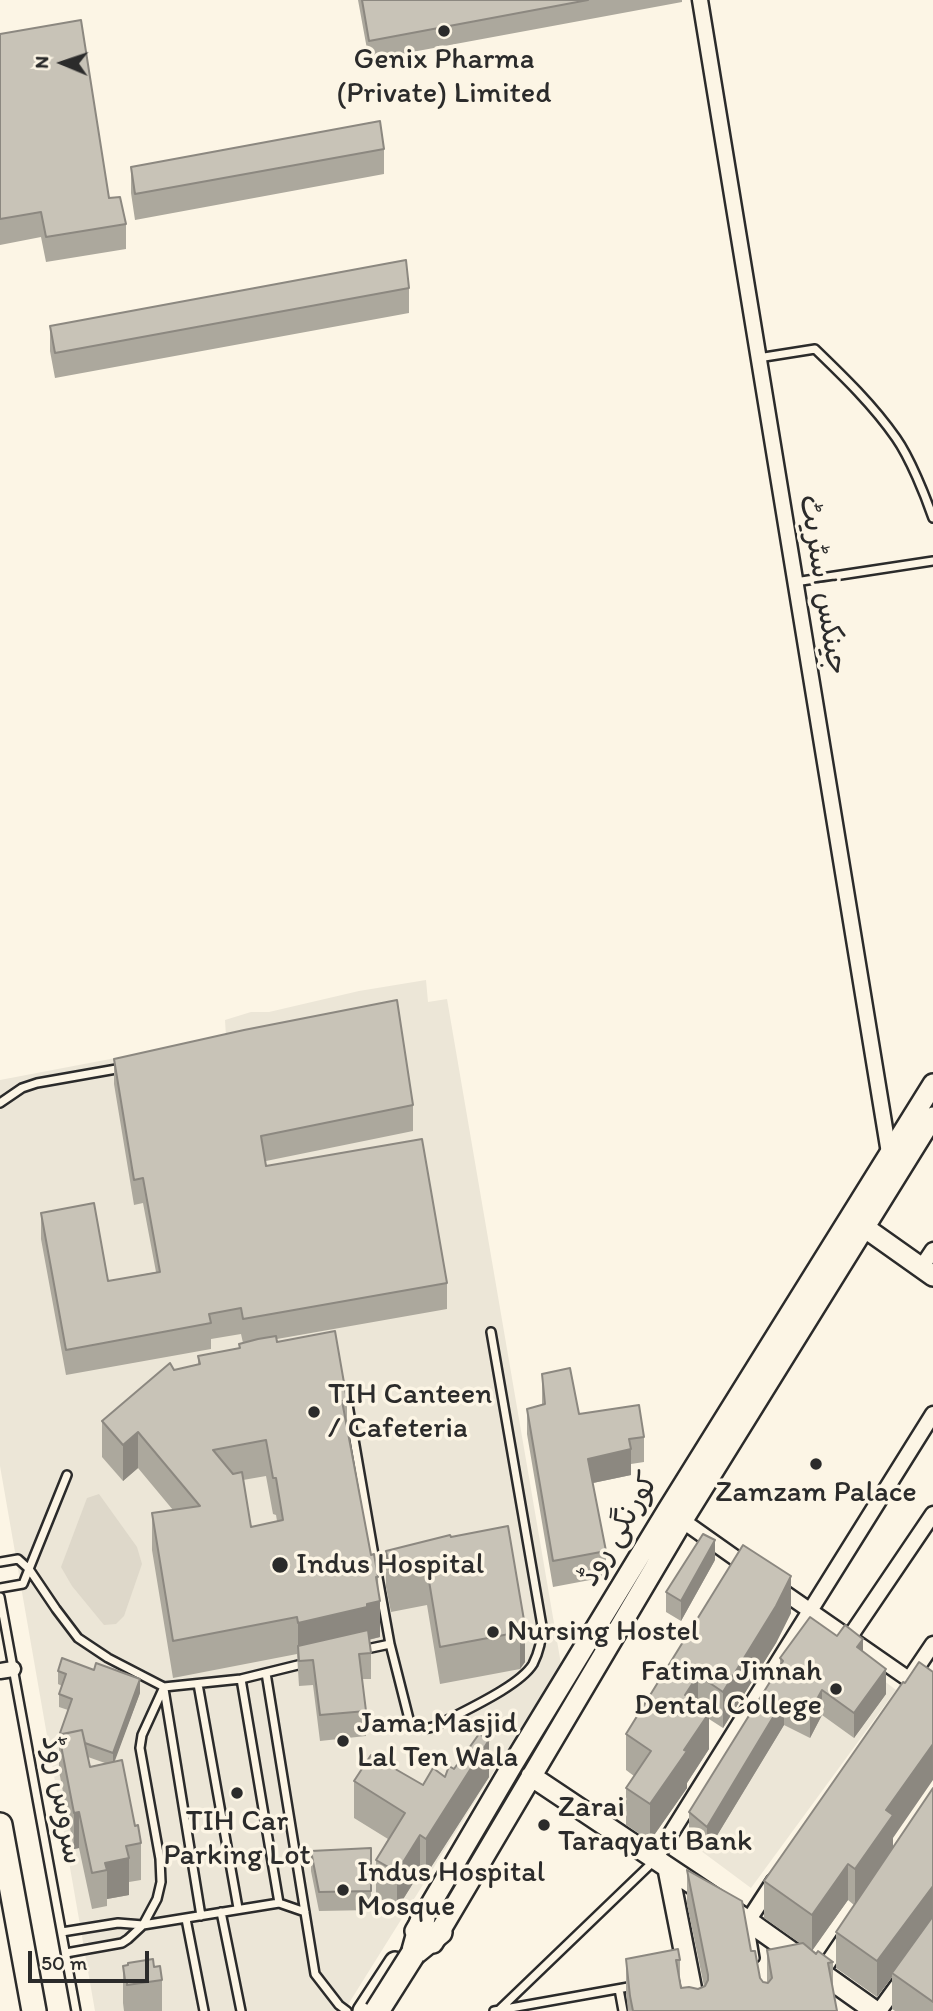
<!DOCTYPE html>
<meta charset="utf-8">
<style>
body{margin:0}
#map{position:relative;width:933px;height:2011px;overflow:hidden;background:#fcf5e5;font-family:Itim,sans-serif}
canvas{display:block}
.north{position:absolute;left:28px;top:28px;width:70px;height:70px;-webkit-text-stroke:5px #fcf5e5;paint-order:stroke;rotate:272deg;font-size:19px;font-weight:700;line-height:28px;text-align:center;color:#2b2b2b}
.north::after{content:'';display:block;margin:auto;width:24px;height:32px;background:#2b2b2b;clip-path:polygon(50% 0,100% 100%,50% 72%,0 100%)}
.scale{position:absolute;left:28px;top:1951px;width:121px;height:32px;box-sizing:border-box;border:4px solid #2b2b2b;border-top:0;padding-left:9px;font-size:21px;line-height:24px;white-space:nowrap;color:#2b2b2b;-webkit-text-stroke:5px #fcf5e5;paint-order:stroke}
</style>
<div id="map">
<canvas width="933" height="2011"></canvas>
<div class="north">N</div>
<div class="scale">50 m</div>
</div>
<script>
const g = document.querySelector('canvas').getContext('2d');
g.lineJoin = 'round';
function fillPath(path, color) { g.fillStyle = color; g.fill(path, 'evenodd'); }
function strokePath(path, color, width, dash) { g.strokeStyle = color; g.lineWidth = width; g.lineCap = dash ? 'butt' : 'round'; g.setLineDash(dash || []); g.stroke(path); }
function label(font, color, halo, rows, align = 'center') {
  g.font = font + ' Itim,"Playpen Sans Arabic",sans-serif'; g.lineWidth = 7; g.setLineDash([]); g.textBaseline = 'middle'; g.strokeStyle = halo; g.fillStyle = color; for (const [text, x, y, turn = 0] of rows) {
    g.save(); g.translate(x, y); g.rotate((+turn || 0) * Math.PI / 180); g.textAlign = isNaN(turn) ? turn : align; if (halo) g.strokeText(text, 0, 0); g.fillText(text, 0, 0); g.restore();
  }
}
const built = new Path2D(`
 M426 980 428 1002 447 999 561 1664 344 2011H95L0 1466V1080L226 1037 225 1020 251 1012H269L359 991Z
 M815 1628 896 1690 751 1888 685 1839Z`);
const green = new Path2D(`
 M99 1494 137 1547 142 1564 124 1616 116 1624 104 1625 72 1586 61 1567 87 1498Z`);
const lane = new Path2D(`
 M758 358 815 349C844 377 873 405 896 438 910 458 925 495 933 518
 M795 582 933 561
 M0 1103 22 1088 37 1083 122 1068
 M346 1393 375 1561
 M0 1562 18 1559 29 1569 67 1475
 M377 1572 390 1644
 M0 1588 23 1584 29 1569 56 1609 78 1638 108 1658 164 1687 241 1679 306 1663
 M0 1597 76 2011
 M362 1650 390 1644 410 1723C419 1731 426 1729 436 1726 461 1712 519 1687 533 1664 539 1652 542 1639 542 1626L491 1332
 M266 1673 315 1974 339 2005 347 2011
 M241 1679 279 1903
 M198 1684 238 1908
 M164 1687 142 1735 140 1748 160 1859 161 1882 157 1899 143 1925 279 1903 305 1912
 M164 1689 201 1916
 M221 1912 241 2011
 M186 1919 204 2011
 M750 1928 755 1958
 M62 1932 118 1923 143 1925
 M66 1953 122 1943 128 1939 143 1925
 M619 1989 623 2011
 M499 2010 655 1860
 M494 2011 634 1986`);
const street = new Path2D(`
 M700 0 890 1159
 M921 1268 933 1250
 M676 1516 751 1569
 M776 1587 933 1696
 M849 1638 933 1514
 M0 1671 13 1669
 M910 1678 933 1644
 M655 1859 933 1414
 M748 1921 774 1881
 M821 1973 846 1936
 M879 2011 903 1978`);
const secondary = new Path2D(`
 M854 1220 933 1276
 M531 1776 748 1921 875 2011
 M668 1869 696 2011
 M415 1931 513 1764 667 1511 933 1084
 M433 1943 683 1520 933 1117
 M363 2011 395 1962`);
const primary = new Path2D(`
 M0 1825 34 2011
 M413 1954 423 1918
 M413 1954 440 1932`);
const primaryBridge = new Path2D(`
 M377 2011 413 1954`);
const wall = new Path2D(`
 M358 0H682V2L369 60Z
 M0 34 126 224V249L46 262 41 237 0 245Z
 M384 149V174L135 220 131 193V167Z
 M409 288V313L55 378 50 351V326Z
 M114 1059 413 1105V1131L266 1161V1166L447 1283V1309L277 1339V1342L347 1400V1426L371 1555 378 1577 380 1637 369 1640 371 1653V1679H362L366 1711V1736L320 1741 313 1685 299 1686 297 1654 173 1678 152 1550V1513L173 1510 138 1468 123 1481 102 1457V1421L174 1370 198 1365V1356L239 1348 243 1343 241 1334 211 1339V1349L66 1375 41 1239V1213L108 1281 156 1272 143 1203 134 1205 114 1084ZM266 1476 273 1514 276 1515 277 1521 251 1527 243 1480Z
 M542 1374 579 1414 644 1437V1462L631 1464V1475L593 1483 606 1551V1577L553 1587 527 1434V1409L542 1405Z
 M508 1526 525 1662 520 1669 440 1684 427 1605 391 1612 386 1587V1551Z
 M743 1545 791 1613 776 1643 723 1728 709 1719V1749L687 1783V1788L650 1841 626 1825V1788L634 1776 626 1770V1734Z
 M715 1560 681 1621 666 1612V1592Z
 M837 1636 863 1652 886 1694 854 1738 822 1715 810 1738 784 1725 707 1852 689 1838V1812L780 1667V1658Z
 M58 1671 140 1693 114 1761 141 1843V1880L129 1882V1895L107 1899V1906L92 1909 79 1848 74 1849 59 1771V1735L68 1710 59 1707V1694L62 1686 58 1684ZM88 1757 105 1763 90 1767Z
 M454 1769 489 1777 426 1875 420 1872 397 1909 376 1896V1860L388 1839 354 1818V1781L423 1785 445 1777Z
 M933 1788V2011H895L892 2009V1977L877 1997 836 1968V1932L854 1905 848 1900 812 1950 833 1962V1988L837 2011H628L626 1993V1959L680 1960V1982L681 1988 698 1989 704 1986 687 1904V1870L751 1951 760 1978 763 1982 767 1983V1950L801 1944 764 1918V1881L893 1838V1848Z
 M371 1848V1910L319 1911 311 1871V1851Z
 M123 1966 154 1967 162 1980V2011H124L123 2003Z`);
const shadedWall = new Path2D(`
 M138 1432V1468L123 1481V1445Z
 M631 1449V1475L588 1484V1459Z
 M715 1540V1560L681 1621V1601Z
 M791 1576V1613L776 1643 723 1728V1692Z
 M380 1601V1637L367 1640 298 1646V1659V1623Z
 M525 1626V1662L520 1669V1632Z
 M863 1639V1664L857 1647Z
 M886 1669V1694L854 1738V1713Z
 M698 1675V1711L685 1695Z
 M140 1679V1693L113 1766V1753Z
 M822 1690V1715L810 1738V1712Z
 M784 1699V1725L707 1852V1827Z
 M709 1713V1749L687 1783V1788L650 1841V1804L684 1750Z
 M489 1740V1777L426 1875V1839Z
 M933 1744V1780L893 1838V1852L855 1906V1869L886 1810Z
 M79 1812V1848L74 1849V1813Z
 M420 1835V1872L397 1909V1872Z
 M129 1858V1895L107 1899V1870L105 1863Z
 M848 1864V1900L812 1951V1915Z
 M933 1886V1923L892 1973V1977L877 1997V1961Z`);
const building = new Path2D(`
 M362 0H588L369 41Z
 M81 20 109 198 120 197 126 224 46 237 41 212 0 219V34Z
 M380 121 384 149 135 194 131 167Z
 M406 260 409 288 55 353 50 326Z
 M397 1000 413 1105 261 1136 266 1166 422 1139 447 1283 243 1319 241 1308 209 1314 211 1323 66 1350 41 1213 94 1203 108 1281 160 1272 143 1178 134 1180 114 1059 244 1030Z
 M335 1331 347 1400 342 1401 371 1555 374 1554 378 1577H376L380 1601 367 1604V1607L298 1623 297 1617 173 1641 152 1513 200 1506 138 1432 123 1445 102 1421 170 1363 174 1370 200 1364 198 1356 240 1348 239 1344 258 1339 276 1336 277 1342ZM266 1440 273 1478H276L283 1520 251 1527 242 1472 233 1474 213 1450Z
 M570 1368 579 1414 639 1405 644 1437 629 1439 631 1449 588 1459 606 1551 553 1561 527 1409 545 1404 542 1374Z
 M508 1526 525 1626 520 1632 440 1647 427 1569 391 1575 386 1551 450 1535 451 1537Z
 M703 1534 715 1540 681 1601 666 1592Z
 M743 1545 791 1576 776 1606 723 1692 698 1675 685 1695 709 1713 684 1750 687 1751 650 1804 626 1788 651 1751 626 1734Z
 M810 1617 837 1636 845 1625 863 1639 857 1647 886 1669 854 1713 822 1690 810 1712 784 1699 707 1827 689 1812 783 1661 780 1658Z
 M368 1630 371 1653 359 1654 366 1711 320 1715 313 1660 299 1661 298 1646Z
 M62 1658 94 1670 96 1663 140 1679 113 1753 85 1743 82 1730 62 1734 60 1733 72 1699 59 1694 66 1674 58 1671Z
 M919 1662 933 1672V1744L886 1810 893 1815 855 1869 848 1864 812 1915 764 1881 903 1682 905 1683Z
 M82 1730 90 1767 122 1760 135 1826 138 1825 141 1843 126 1846 129 1858 105 1863 107 1870 92 1873 79 1812 74 1813 59 1735Z
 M479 1734 489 1740 426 1839 420 1835 397 1872 376 1860 405 1813 354 1781 371 1755 423 1785 433 1768 445 1777 449 1766 454 1769Z
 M933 1788V1886L877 1961 836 1932Z
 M371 1848V1891L319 1892 311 1851Z
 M687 1870 742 1901 751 1951H755L760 1978 763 1982 768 1983 772 1978 767 1950 803 1943 816 1954 818 1951 833 1962 828 1963 837 2011H633L630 1996 626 1959 678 1949 680 1960H676L681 1988 689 1987 698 1989 705 1986 708 1980V1975Z
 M933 1916V2002L892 1973Z
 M153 1959 154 1967 160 1966 162 1980 127 1985V1980H125L123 1966 128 1965V1963Z`);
const markers = [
 [444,31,7,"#2b2b2b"],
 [314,1412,7,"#2b2b2b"],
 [816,1464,7,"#2b2b2b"],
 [280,1565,9,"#2b2b2b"],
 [493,1632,7,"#2b2b2b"],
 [836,1689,7,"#2b2b2b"],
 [343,1741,7,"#2b2b2b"],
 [237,1793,7,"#2b2b2b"],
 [544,1825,7,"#2b2b2b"],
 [343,1890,7,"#2b2b2b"]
];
const poiNames = [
 ["Genix Pharma",444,60,"center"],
 ["(Private) Limited",444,94,"center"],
 ["TIH Canteen",328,1395],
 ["/ Cafeteria",328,1429],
 ["Zamzam Palace",816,1493,"center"],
 ["Indus Hospital",296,1565],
 ["Nursing Hostel",507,1632],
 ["Fatima Jinnah",822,1672,"right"],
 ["Dental College",822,1706,"right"],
 ["Jama Masjid",357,1724],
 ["Lal Ten Wala",357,1758],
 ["Zarai",558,1808],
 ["Taraqyati Bank",558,1842],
 ["TIH Car",237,1822,"center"],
 ["Parking Lot",237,1856,"center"],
 ["Indus Hospital",357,1873],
 ["Mosque",357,1907]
];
const streetNames = [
 ["جینکس اسٹریٹ",822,585,81],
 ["کورنگی روڈ",620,1530,-59],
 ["سروس روڈ",61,1800,80]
];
fillPath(built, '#ece6d7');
fillPath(green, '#ded8ca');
strokePath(lane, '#2b2b2b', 12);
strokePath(street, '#2b2b2b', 19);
strokePath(secondary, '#2b2b2b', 24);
strokePath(primary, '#2b2b2b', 28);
strokePath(lane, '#fcf5e5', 7);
strokePath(street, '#fcf5e5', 14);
strokePath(secondary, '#fcf5e5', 19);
strokePath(primary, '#fcf5e5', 23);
strokePath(primaryBridge, '#2b2b2b', 28, []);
strokePath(primaryBridge, '#fcf5e5', 23);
fillPath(wall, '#aca89d');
fillPath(shadedWall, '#8c8880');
fillPath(building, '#c8c3b7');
strokePath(building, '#8c8880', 2);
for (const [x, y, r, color] of markers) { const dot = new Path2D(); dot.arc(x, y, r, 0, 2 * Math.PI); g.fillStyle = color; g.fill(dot); strokePath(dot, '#fcf5e5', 2.5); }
label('30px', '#2b2b2b', '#fcf5e5', poiNames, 'left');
label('30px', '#2b2b2b', '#fcf5e5', streetNames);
</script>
